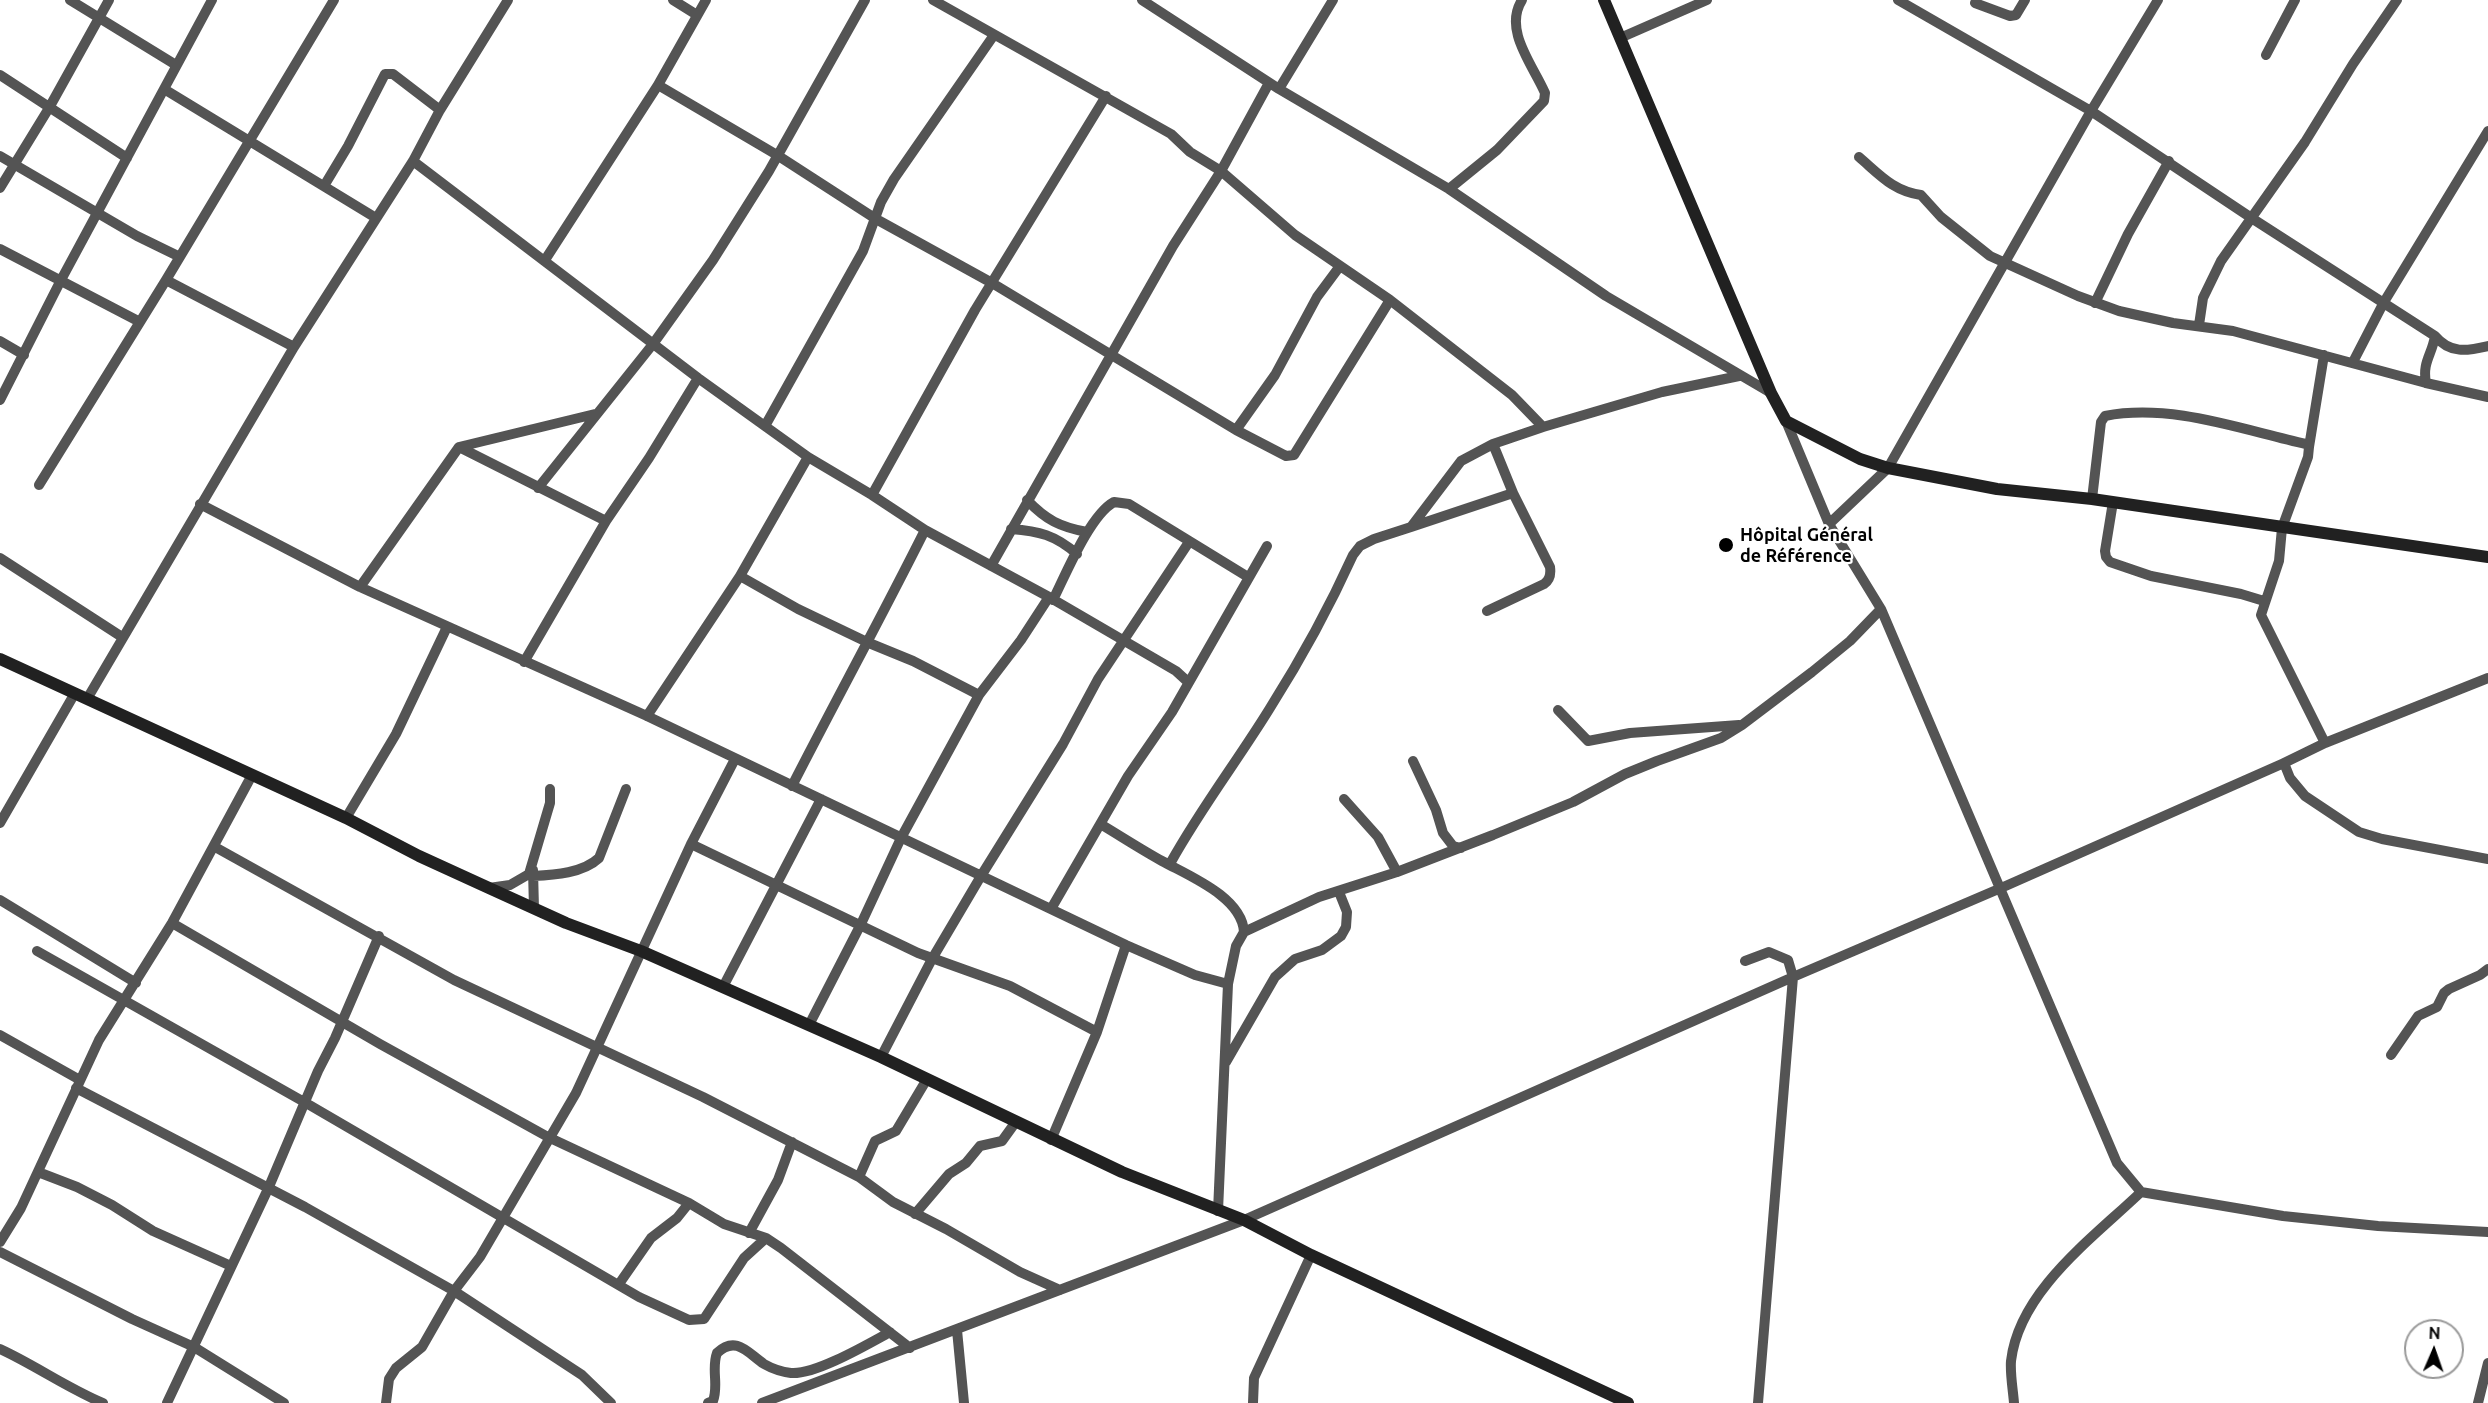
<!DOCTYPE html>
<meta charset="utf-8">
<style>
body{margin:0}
#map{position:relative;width:2488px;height:1403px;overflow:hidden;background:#fff;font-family:Ubuntu,sans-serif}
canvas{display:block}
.north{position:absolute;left:2404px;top:1319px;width:60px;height:60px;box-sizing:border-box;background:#fff;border:2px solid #999;border-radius:50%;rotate:2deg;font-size:16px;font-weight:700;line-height:24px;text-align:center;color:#000}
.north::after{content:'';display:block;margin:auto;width:21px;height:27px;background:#000;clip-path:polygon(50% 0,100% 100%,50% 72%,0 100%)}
</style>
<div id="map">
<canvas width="2488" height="1403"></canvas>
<div class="north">N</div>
</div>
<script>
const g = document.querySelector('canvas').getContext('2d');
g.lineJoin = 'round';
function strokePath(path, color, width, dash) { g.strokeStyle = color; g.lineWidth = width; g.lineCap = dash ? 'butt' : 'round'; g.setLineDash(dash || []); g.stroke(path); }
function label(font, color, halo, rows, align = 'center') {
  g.font = font + ' Ubuntu,sans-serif'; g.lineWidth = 4.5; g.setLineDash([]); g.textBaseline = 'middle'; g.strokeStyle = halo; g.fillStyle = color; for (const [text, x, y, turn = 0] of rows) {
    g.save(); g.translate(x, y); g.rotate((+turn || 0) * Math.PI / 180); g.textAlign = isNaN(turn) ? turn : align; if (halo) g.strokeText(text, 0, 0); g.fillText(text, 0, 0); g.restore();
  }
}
const street = new Path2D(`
 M70 0 176 65
 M673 0 697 15
 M933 0 1171 134 1190 152 1221 171 1295 235 1390 300 1512 395 1543 427
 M1142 0 1279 89 1449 189 1606 296 1771 393
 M1898 0 2091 111 2253 219 2435 336C2450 354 2467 351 2488 346
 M1975 3 2010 16 2016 15 2025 0
 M1620 38 1707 0
 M2266 55 2295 0
 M0 75 127 158
 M658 85 777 155 876 219 992 283 1236 430 1286 456 1294 455 1390 300
 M164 89 376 218
 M1279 89 1333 0
 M0 156 137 236 178 256
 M1859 157C1880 175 1893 191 1921 195L1941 217 1990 256 2078 296 2119 311 2173 323 2233 331 2426 383 2488 397
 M413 161 698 378 808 457 872 495 925 530 1049 597 1176 671 1188 682
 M324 186 348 146 385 74H393L440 110
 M0 188 49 108 109 0
 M1449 189 1497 150 1544 101 1545 93C1533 65 1503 30 1522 0
 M0 249 140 322
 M545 260 658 85 706 0
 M166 280 294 347
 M2095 303 2128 234 2169 161
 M2199 325 2203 298 2221 261 2305 142 2353 64 2397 0
 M0 341 24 355
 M2353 362 2384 302 2488 131
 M2426 383C2422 362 2432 355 2435 336
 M0 400 61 280 212 0
 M1786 421 1829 524 1881 609 2117 1163 2141 1192C2093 1238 2019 1291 2011 1361 2010 1374 2013 1390 2014 1403
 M765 426 863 251 881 202 894 179 994 35
 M1236 430 1275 375 1317 297 1340 266
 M459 447 606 521
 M2309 447 2324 355
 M39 485 166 280 334 0
 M538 488 653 344 713 260 769 171 865 0
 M872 495 975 310 1106 96
 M2092 499 2101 422 2105 416C2172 403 2242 430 2306 444L2309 447 2308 457 2282 528 2279 561 2261 615 2325 743
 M1027 500C1046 520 1060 527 1087 532
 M2113 502 2105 551 2106 557 2110 562 2151 576 2241 594 2264 601
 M200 504 360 587 647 716 1126 945 1195 975 1228 984
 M1829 524 1888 468 2091 111 2158 0
 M1411 527 1513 493 1493 444
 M1011 529C1039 531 1055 535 1077 554
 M0 558 122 637
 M991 566 1173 246 1221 171 1269 83
 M740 576 798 609 869 643 913 661 979 695
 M360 587 459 447 595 414
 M1053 600C1066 574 1090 515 1114 502L1129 504 1248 577
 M1487 611 1544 584C1550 580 1551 574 1550 567L1513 493
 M524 662 606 521 649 458 698 378
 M87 699 294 347 413 161 440 110 508 0
 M1558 710 1588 741 1630 733 1739 725
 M647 716 740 576 808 457
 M1413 761 1436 810 1443 833 1453 846 1461 848
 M2284 763 2290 778 2305 796 2359 832 2382 839 2488 859
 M792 786C836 700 882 616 925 530
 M1344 799 1378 837 1397 872
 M346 818 396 734 447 627
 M0 823 75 693
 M1102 825C1122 837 1142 850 1162 861 1189 876 1242 897 1244 932
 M691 844 918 953 1010 986 1097 1032
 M215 847 454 980 703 1097 859 1177 893 1202 946 1229 1020 1272 1060 1290
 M1168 863 1171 862C1201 808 1238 760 1270 708 1301 659 1329 608 1353 555L1360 546 1374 539 1411 527 1461 461 1493 444 1543 427 1662 392 1739 376
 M533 870 534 909
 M533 876C555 875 583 873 599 858L626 789
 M489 888 510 885 529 874 550 803V789
 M0 900 136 983
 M1051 909 1128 776 1172 712 1267 546
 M172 923 380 1044 548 1137 689 1203 724 1224 766 1238 781 1248 910 1348
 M37 951 306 1103 639 1297 689 1320 704 1319 744 1258 766 1238
 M1745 961 1769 952 1788 960 1793 977 1758 1403
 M723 987 821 799
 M809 1025 861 924 901 838 979 695 1021 640 1049 597
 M0 1035 80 1080
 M2391 1055 2418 1016 2437 1007 2444 993 2449 989 2480 975 2488 969
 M881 1057 932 959 981 876 1063 744 1098 679 1189 542
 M1226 1062 1275 977 1295 959 1322 950 1341 936 1346 927 1347 912 1339 892
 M76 1088 305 1207 454 1291 582 1375 611 1403
 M1051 1140 1097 1032 1126 945
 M38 1172 77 1187 112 1205 153 1231 231 1266
 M859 1177 875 1141 896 1131 927 1079
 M2141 1192 2283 1216 2378 1226 2488 1232
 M1218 1211 1228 984 1236 946 1244 932 1319 897 1397 872 1493 835 1573 802 1625 774 1657 761 1721 738 1742 725 1812 672 1850 641 1881 609
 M915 1214 949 1174 966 1163 980 1146 1002 1141 1015 1123
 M749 1233 778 1180 792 1142
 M0 1242 21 1208 99 1040 172 923 252 775
 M0 1252 132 1319 194 1347 284 1403
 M619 1284 651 1238 677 1218 689 1203
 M957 1330 964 1403
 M0 1349C35 1365 67 1388 103 1403
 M167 1403 268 1189 318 1071 335 1038 379 936
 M386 1403 389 1379 396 1368 422 1347 454 1291 480 1257 576 1093 691 844 735 759
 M708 1403 713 1401C719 1385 711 1369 717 1353 736 1335 748 1353 764 1364 771 1368 783 1372 791 1373 815 1375 868 1344 890 1332
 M762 1403 1244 1220 1793 977 2001 888 2284 763 2325 743 2488 678
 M1253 1403 1254 1378 1311 1255
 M2478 1403 2488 1363`);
const secondary = new Path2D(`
 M1604 0 1771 393 1786 421 1860 459 1888 468 1997 489 2092 499 2488 557
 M0 659 346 818 419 856 489 888 566 923 641 951 881 1057 1122 1172 1244 1220 1311 1255 1628 1403`);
const markers = [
 [1726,545,8,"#000"]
];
const poiNames = [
 ["Hôpital Général",1740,535],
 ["de Référence",1740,556]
];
strokePath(street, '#545454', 10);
strokePath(secondary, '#212121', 12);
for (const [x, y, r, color] of markers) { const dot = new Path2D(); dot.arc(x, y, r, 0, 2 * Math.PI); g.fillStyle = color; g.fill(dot); strokePath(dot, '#fff', 2); }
label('bold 18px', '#000', '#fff', poiNames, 'left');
</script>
